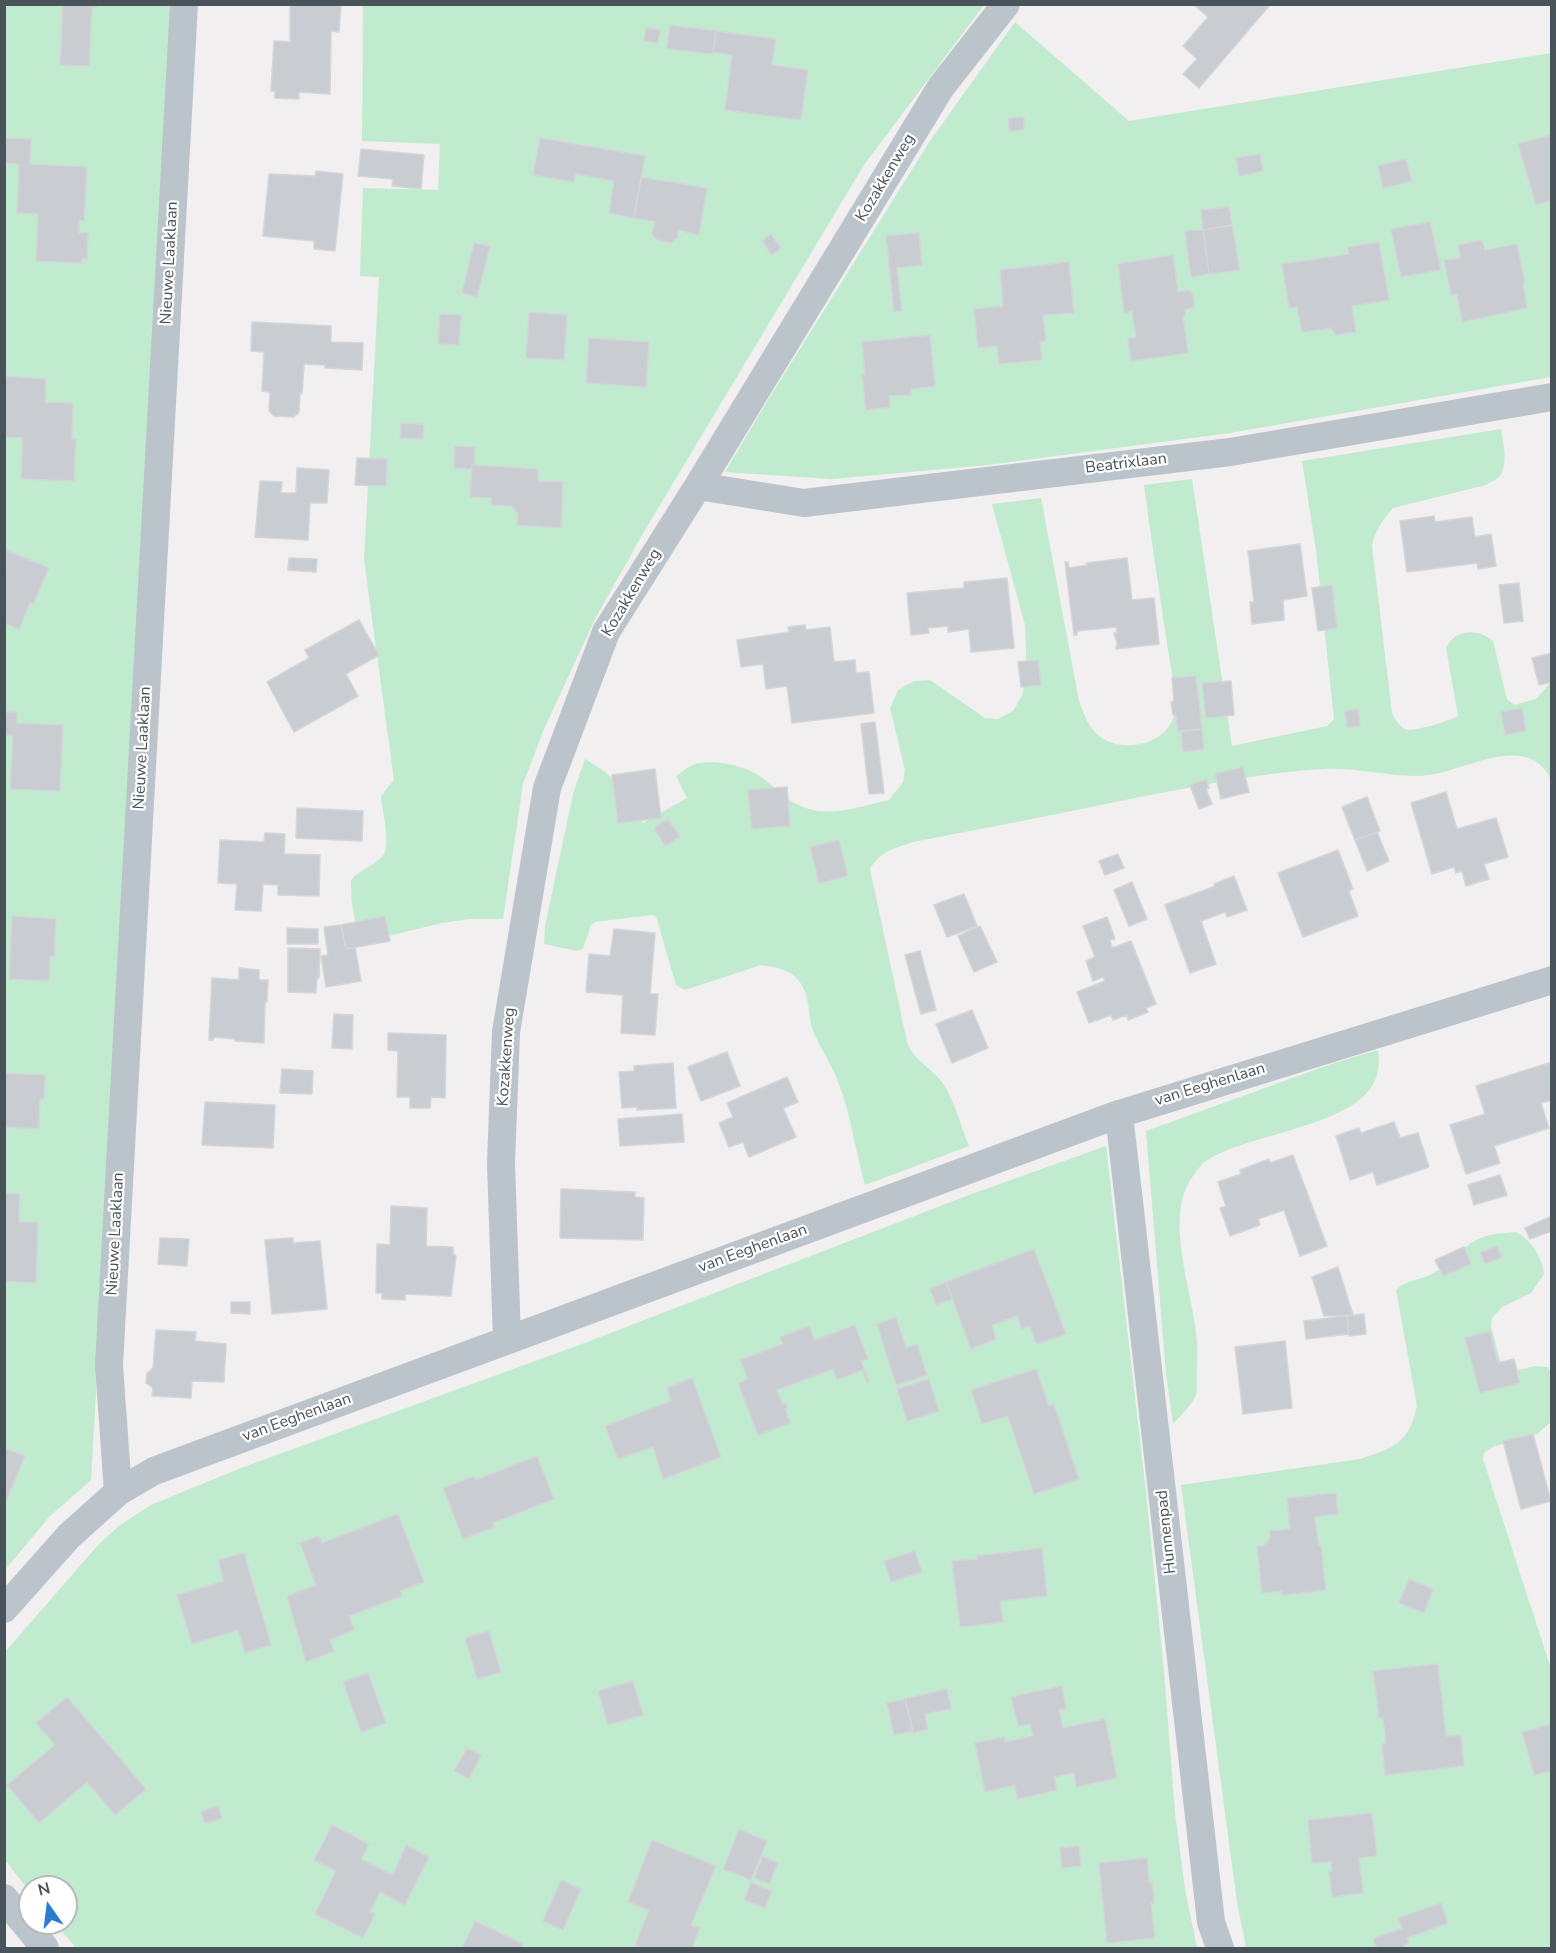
<!DOCTYPE html>
<style>
body{margin:0}
#map{position:relative;width:1556px;height:1953px;overflow:hidden;background:#f1efef;font-family:"Nunito Sans",sans-serif}
canvas{display:block}
.frame{position:absolute;inset:0;border:6px solid #48535a;pointer-events:none}
.north{position:absolute;left:18px;top:1875px;width:60px;height:60px;box-sizing:border-box;background:#fff;border:2px solid #b6babd;border-radius:50%;rotate:346deg;font-size:16px;font-weight:700;line-height:24px;text-align:center;color:#48535a}
.north::after{content:'';display:block;margin:auto;width:21px;height:27px;background:#297cd0;clip-path:polygon(50% 0,100% 100%,50% 72%,0 100%)}
</style>
<div id="map">
<canvas width="1556" height="1953"></canvas>
<div class="frame"></div>
<div class="north">N</div>
</div>
<script>
const g = document.querySelector('canvas').getContext('2d');
g.lineJoin = 'round';
function fillPath(path, color) { g.fillStyle = color; g.fill(path, 'evenodd'); }
function strokePath(path, color, width, dash) { g.strokeStyle = color; g.lineWidth = width; g.lineCap = dash ? 'butt' : 'round'; g.setLineDash(dash || []); g.stroke(path); }
function label(font, color, halo, rows, align = 'center') {
  g.font = font + ' "Nunito Sans",sans-serif'; g.lineWidth = 4.5; g.setLineDash([]); g.textBaseline = 'middle'; g.strokeStyle = halo; g.fillStyle = color; for (const [text, x, y, turn = 0] of rows) {
    g.save(); g.translate(x, y); g.rotate((+turn || 0) * Math.PI / 180); g.textAlign = isNaN(turn) ? turn : align; if (halo) g.strokeText(text, 0, 0); g.fillText(text, 0, 0); g.restore();
  }
}
const green = new Path2D(`
 M5 5H176L91 1480 50 1516 5 1570Z
 M363 5H984L864 165 642 535 595 619 544 729 523 784 503 919H470L442 923 384 937 359 931C352 915 351 898 351 880 359 870 372 867 382 857 392 847 382 811 381 796L394 780 364 560 379 277 360 276 363 188 438 190 440 144 362 141Z
 M1015 22 1129 121 1551 53V377L1230 433 988 465 832 479 725 472 768 400 930 141Z
 M1501 429C1503 442 1509 465 1499 477 1496 480 1490 482 1486 485L1393 508C1383 519 1375 531 1372 546L1392 713C1396 720 1400 729 1409 730 1417 730 1451 721 1458 716L1446 648C1455 629 1478 628 1493 641L1507 699 1514 705 1536 699 1551 682V780C1529 730 1465 771 1428 775 1396 779 1358 767 1324 769 1264 772 1204 785 1145 796 1068 812 991 827 913 842 895 848 880 851 870 869L907 1042C913 1061 936 1070 946 1088 956 1106 961 1127 969 1146L865 1185C855 1149 850 1109 835 1074 828 1058 818 1045 812 1028 808 1014 810 997 801 984 793 970 777 967 761 965L685 990 676 985 656 916 651 915 595 922 591 925 583 949 577 951 544 944 545 926 573 794 585 759C619 779 624 790 643 823L687 798 676 776C682 772 689 766 695 764 715 759 741 765 758 775 773 784 786 801 803 807 830 818 862 806 889 800L903 782 905 770 890 708 898 690 914 681 930 680 985 718 998 719 1013 711 1022 696 1027 674 1025 625 992 504 1041 498 1079 701C1084 714 1088 727 1099 736 1122 754 1167 745 1174 715 1178 701 1169 659 1167 643 1159 590 1151 538 1144 485L1192 479 1232 746 1327 726 1334 719 1316 550 1302 461Z
 M1378 1050C1380 1063 1379 1077 1370 1089 1342 1127 1251 1134 1209 1159 1203 1162 1197 1170 1193 1176 1162 1218 1194 1293 1197 1341 1198 1349 1197 1359 1197 1368 1196 1376 1198 1388 1196 1395 1192 1405 1180 1416 1173 1424L1166 1374 1146 1131 1331 1064Z
 M1106 1146 1146 1492 1164 1671 1175 1813 1185 1889 1197 1948H76L55 1923H66V1887H30V1892L5 1860V1652L99 1544 120 1525 151 1505 241 1468 582 1344 969 1195Z
 M1516 1232C1532 1241 1541 1255 1544 1274L1531 1293 1502 1307 1492 1318 1491 1326 1502 1368 1510 1372 1535 1366 1548 1367 1551 1373V1422L1537 1434 1493 1447 1484 1453 1483 1459 1551 1669V1948H1246L1237 1902 1181 1485 1360 1459C1394 1448 1409 1443 1417 1406L1396 1290C1406 1280 1419 1280 1430 1275 1446 1267 1457 1253 1471 1243 1485 1234 1500 1233 1516 1232Z`);
const building = new Path2D(`
 M63 4H97V7H92L89 66 60 65Z
 M290 4H341L339 32 331 31 330 94 299 92V99L275 98V91H271L274 41 290 42Z
 M1193 4H1267L1269 6 1199 88 1183 74 1197 59 1183 46 1208 17Z
 M670 25 716 31 713 54 667 49Z
 M646 28 660 30 658 43 644 41Z
 M716 31 776 39 772 65 808 70 801 120 725 110 732 55 713 52Z
 M1024 117V130L1009 131 1008 118Z
 M1550 135 1552 142V200L1536 205 1518 144Z
 M4 138 31 139 30 164 87 167 84 221 79 220V233L88 232 87 259H83L82 263 36 261 38 214 17 213 19 164 4 163Z
 M540 138 645 156 634 218 609 213 614 181 576 174 574 182 533 175Z
 M361 149 424 155 421 189 392 186 393 179 358 176Z
 M1260 154 1263 171 1239 176 1236 158Z
 M1406 159 1412 181 1383 188 1378 166Z
 M316 171 343 174 335 251 314 249V241L263 236 269 174 315 176Z
 M641 177 707 188 699 235 678 230 677 238 671 243 657 240 652 234 655 222 634 218Z
 M1229 207 1232 225 1203 230 1201 210Z
 M1430 222 1441 270 1401 277 1391 229Z
 M1232 225 1240 270 1209 274 1203 230Z
 M1203 230 1209 274 1191 277 1185 231Z
 M919 233 922 265 897 268 902 311 894 312 886 236Z
 M771 234 781 248 772 255 762 241Z
 M1482 240 1485 250 1517 244 1525 284H1523L1527 308 1462 322 1457 294 1451 296 1444 260 1460 258 1458 245Z
 M1379 242 1389 300 1352 306 1356 332 1336 335 1331 328 1302 332 1297 307 1289 308 1282 264 1349 254 1348 247Z
 M474 243 490 246 477 297 462 293Z
 M1173 255 1178 292 1189 290 1193 294 1194 307 1185 310 1186 316H1183L1188 353 1131 361 1128 339 1136 337 1132 311 1124 313 1118 264Z
 M1069 262 1074 313 1043 315 1046 341 1040 342 1042 360 999 364 997 346 978 348 974 309 1003 306 1000 270Z
 M529 312 567 315 564 360 526 358Z
 M440 314 461 315 459 345 438 344Z
 M252 322 331 326V342L363 343 362 370 325 368V365L304 364 302 394 300 393 299 412 294 417 274 416 269 411 270 392 262 391 264 352 251 351Z
 M930 335 935 386 911 389V395L889 396 890 407 866 410 862 375H865L862 342Z
 M589 338 649 342 646 387 586 383Z
 M4 376 46 379 45 402 73 403 72 439H76L74 481 21 479 23 438 4 437Z
 M401 423 424 424 423 439 400 438Z
 M455 446 475 447V465H472L471 469 454 468Z
 M357 458 387 459 386 486 355 485Z
 M472 465 538 469V481L563 482 561 528 517 525 518 514 512 506 491 505V498L470 497Z
 M297 468 329 470 327 503H310L308 540 255 537 260 481 282 482 281 493H296Z
 M1434 516 1435 522 1472 517 1475 537 1491 534 1496 566 1478 569 1477 563 1407 572 1400 521Z
 M1300 544 1307 596 1283 600 1284 620 1252 624 1250 602H1254L1248 551Z
 M6 550 49 568 33 604 30 603 19 629 4 623Z
 M289 558 317 559 316 572 288 570Z
 M1127 558 1132 600 1154 598 1159 644 1116 649V646H1118L1114 633H1117L1116 627 1077 631V635H1074L1065 562H1068L1069 568 1087 565 1086 563Z
 M1007 578 1014 648 971 652 969 629 948 632V626L928 628 929 633 911 635 907 593 964 588V582Z
 M1519 583 1523 621 1504 623 1499 585Z
 M1332 585 1337 628 1318 631 1312 588Z
 M359 620 379 655 346 674 358 696 294 732 267 682 309 658 305 650Z
 M805 625 806 630 830 627 834 662 855 660 856 673 869 672 874 713 792 723 787 686 766 689 763 664 741 667 737 640 789 632 788 627Z
 M1552 653V682L1539 685 1532 658Z
 M1038 660 1041 685 1021 687 1018 662Z
 M1196 676 1202 729 1178 732 1176 715H1173L1171 702 1174 701 1172 678Z
 M1231 681 1234 715 1206 718 1202 683Z
 M1522 708 1526 731 1505 735 1501 712Z
 M1358 709 1360 726 1347 728 1345 711Z
 M4 712H17V723L63 725 60 791 10 789 13 736 4 735Z
 M875 722 884 793 869 794 861 724Z
 M1202 729 1204 749 1183 752 1181 731Z
 M1243 767 1249 792 1221 799 1215 774Z
 M655 769 661 818 618 823 612 775Z
 M1206 779 1209 788 1206 789 1212 804 1199 809 1190 785Z
 M787 787 790 826 752 829 748 790Z
 M1446 792 1457 829 1496 818 1508 857 1484 864 1489 879 1466 886 1462 871 1456 873 1454 867 1432 874 1411 803Z
 M1367 797 1380 831 1355 840 1342 807Z
 M297 808 363 811 362 841 296 838Z
 M668 819 680 837 665 846 654 828Z
 M1377 832 1389 861 1367 871 1355 840Z
 M265 833 285 834 284 854 320 855 319 896 278 895V885L263 884 261 911 235 910 237 884 218 883 220 840 264 842Z
 M839 840 848 876 819 883 810 847Z
 M1338 850 1353 889 1349 891 1358 916 1303 937 1278 873Z
 M1118 854 1124 868 1105 875 1099 861Z
 M1234 876 1247 910 1227 917 1225 912 1201 921 1216 964 1190 973 1165 905 1215 886 1214 884Z
 M1132 882 1147 919 1129 926 1114 890Z
 M964 894 977 926 947 937 934 905Z
 M12 916 56 919 54 957 50 956 49 981 9 979Z
 M385 916 390 941 346 949 341 925Z
 M1107 917 1115 939 1110 940 1112 948 1131 941 1156 1004 1146 1008 1148 1012 1128 1020 1127 1015 1113 1020 1111 1015 1089 1023 1077 992 1105 981 1103 977 1093 981 1086 961 1095 957 1083 926Z
 M341 925 346 949 355 947 361 981 326 987 321 956 328 955 324 927Z
 M980 926 997 962 974 972 958 936Z
 M287 928 318 929V944H287Z
 M614 929 655 933 650 994H658L655 1035 621 1033 623 995 586 992 589 954 610 956Z
 M288 948 320 949 319 978H317L316 993 288 992Z
 M920 951 936 1010 921 1014 905 955Z
 M239 968 259 970V980H268L267 1002 265 1001 264 1043 235 1041V1039L214 1037 213 1040H209L212 978 239 980Z
 M972 1010 988 1048 952 1063 936 1024Z
 M334 1014 353 1015 352 1049 332 1048Z
 M388 1033 446 1035 445 1098 431 1097 430 1108H410V1097H397L398 1051 388 1050Z
 M727 1052 740 1086 701 1101 688 1067Z
 M1552 1062V1100L1541 1103 1549 1128 1494 1146 1500 1163 1466 1174 1450 1125 1485 1114 1476 1086Z
 M673 1063 676 1108 637 1110V1107L622 1108 619 1072 634 1071V1066Z
 M282 1069 313 1071 312 1094 280 1093Z
 M4 1073 45 1075 44 1099H40L39 1129 4 1127Z
 M787 1077 798 1102 783 1108 796 1137 749 1157 743 1142 729 1147 719 1123 733 1117 727 1103Z
 M205 1102 275 1105 273 1148 202 1145Z
 M682 1114 684 1142 620 1146 618 1119Z
 M1394 1122 1400 1138 1418 1133 1429 1167 1377 1185 1373 1172 1350 1180 1336 1136 1359 1128 1361 1133Z
 M1293 1155 1327 1246 1300 1256 1284 1210 1258 1219 1260 1225 1230 1236 1220 1208 1226 1206 1218 1182 1241 1174 1240 1170 1269 1159 1270 1163Z
 M1500 1175 1507 1195 1474 1205 1468 1185Z
 M561 1189 635 1192V1197L644 1198 643 1240 560 1238Z
 M4 1193 20 1194 19 1222H38L36 1283 4 1281Z
 M391 1206 427 1208 426 1246 453 1247V1253L456 1256 451 1296 405 1294V1300L382 1299V1293H376L377 1244 390 1245Z
 M1552 1216V1231L1530 1239 1525 1228Z
 M160 1238 189 1239 187 1266 158 1264Z
 M290 1238H293V1243L320 1241 327 1309 272 1314 265 1240Z
 M1497 1246 1502 1257 1485 1264 1480 1253Z
 M1464 1247 1471 1264 1443 1276 1435 1260Z
 M1034 1249 1066 1334 1036 1344 1030 1326 1022 1329 1017 1316 992 1325 996 1339 971 1349 946 1282Z
 M1338 1267 1353 1315 1324 1316 1312 1277Z
 M946 1282 953 1299 936 1305 930 1289Z
 M231 1302H250V1314L231 1313Z
 M1364 1314 1366 1334 1349 1336 1347 1316Z
 M1347 1316 1349 1334 1306 1339 1304 1321Z
 M896 1317 906 1348 917 1344 927 1375 896 1385 877 1324Z
 M855 1325 868 1359 861 1361 869 1382 867 1383 863 1370 837 1380 833 1369 777 1390 783 1404 786 1403 788 1408 785 1409 790 1423 758 1435 738 1383 748 1379 740 1360 783 1344 780 1337 809 1326 815 1340Z
 M156 1330 196 1332 195 1341 226 1344 224 1382 192 1381 191 1398 152 1396 153 1388 146 1383 147 1373 153 1368Z
 M1490 1331 1498 1363 1514 1359 1520 1383 1480 1393 1465 1338Z
 M1285 1341 1292 1408 1243 1414 1235 1347Z
 M1036 1369 1049 1406 1054 1404 1079 1479 1034 1494 1008 1416 982 1424 971 1390Z
 M692 1378 721 1457 663 1479 653 1447 618 1459 605 1426 671 1401 667 1388Z
 M929 1379 939 1411 907 1421 897 1389Z
 M1533 1434 1551 1501 1521 1509 1503 1441Z
 M4 1448 25 1456 4 1506Z
 M537 1456 554 1499 493 1523 494 1527 463 1539 443 1488 474 1476 476 1480Z
 M1336 1493 1338 1514 1315 1517 1319 1546 1321 1545 1326 1590 1282 1595V1591L1262 1593 1257 1546H1263L1270 1538V1531L1290 1529 1287 1498Z
 M398 1514 424 1582 400 1591 402 1596 349 1616 354 1630 330 1640 334 1651 306 1662 287 1596 316 1585 300 1543 319 1536 322 1543Z
 M1042 1548 1047 1596 1000 1601 1003 1622 960 1627 952 1561 977 1559V1556Z
 M915 1551 922 1572 891 1582 884 1561Z
 M244 1553 271 1645 245 1653 238 1630 192 1644 177 1595 224 1581 218 1560Z
 M1409 1579 1433 1589 1424 1613 1399 1603Z
 M489 1631 501 1672 477 1679 465 1638Z
 M1438 1664 1446 1736 1461 1735 1464 1766 1385 1775 1382 1744 1386 1743 1383 1718H1379L1373 1671Z
 M368 1673 386 1723 361 1732 343 1682Z
 M633 1681 643 1715 608 1725 598 1691Z
 M1062 1686 1066 1708 1059 1710 1063 1728 1105 1719 1117 1778 1076 1787 1074 1773 1054 1777 1057 1790 1017 1799 1015 1785 985 1792 975 1743 1004 1737 1005 1742 1033 1736 1030 1724 1018 1726 1011 1697Z
 M947 1689 951 1709 925 1714 928 1729 913 1733 905 1699Z
 M67 1697 146 1789 115 1815 87 1782 39 1823 7 1785 55 1745 36 1723Z
 M905 1699 913 1731 894 1735 887 1703Z
 M1552 1724V1771L1534 1775 1522 1732Z
 M467 1748 481 1755 469 1779 454 1771Z
 M218 1806 222 1818 205 1824 201 1812Z
 M1372 1813 1377 1856 1359 1858 1363 1893 1332 1897 1329 1871H1332L1331 1862 1312 1863 1308 1820Z
 M332 1825 369 1844 361 1859 393 1875 406 1845 429 1857 405 1905 380 1892 370 1912 375 1914 363 1938 315 1914 336 1871 314 1860Z
 M739 1829 767 1841 751 1880 723 1869Z
 M652 1840 716 1866 691 1925 700 1928 692 1948H643L635 1945 649 1910 628 1902Z
 M1079 1846 1081 1866 1062 1868 1060 1848Z
 M763 1856 778 1863 769 1884 754 1878Z
 M1147 1858 1149 1882H1152L1154 1903H1151L1155 1938 1107 1943 1099 1863Z
 M561 1880 581 1889 563 1930 543 1921Z
 M751 1882 772 1891 765 1908 744 1900Z
 M1441 1903 1448 1923 1407 1938 1409 1943 1404 1945 1405 1948H1377L1373 1939 1402 1928 1398 1918Z
 M475 1921 523 1944 521 1948H462Z`);
const street = new Path2D(`
 M698 486 804 503 1230 452 1552 397
 M1119 1114 1211 1922 1220 1948
 M507 1340 501 1163 506 1032 547 788 606 632 698 486 941 87 1006 4
 M118 1492 109 1365 184 4
 M4 1609 69 1536 118 1492 154 1471 1119 1114 1552 980
 M4 1898 45 1948`);
const streetNames = [
 ["Kozakkenweg",886,178,-59],
 ["Nieuwe Laaklaan",170,263,-87],
 ["Beatrixlaan",1126,464,-7],
 ["Kozakkenweg",632,593,-59],
 ["Nieuwe Laaklaan",143,748,-87],
 ["Kozakkenweg",507,1057,-86],
 ["van Eeghenlaan",1210,1085,-17],
 ["Nieuwe Laaklaan",116,1234,-87],
 ["van Eeghenlaan",753,1249,-20],
 ["van Eeghenlaan",297,1418,-20],
 ["Hunnenpad",1167,1532,-96]
];
fillPath(green, '#c1ebce');
fillPath(building, '#c9ccd1');
strokePath(building, '#d3d5d9', 1.5);
strokePath(street, '#bbc4ca', 28);
label('16px', '#48535a', '#fff', streetNames);
</script>
